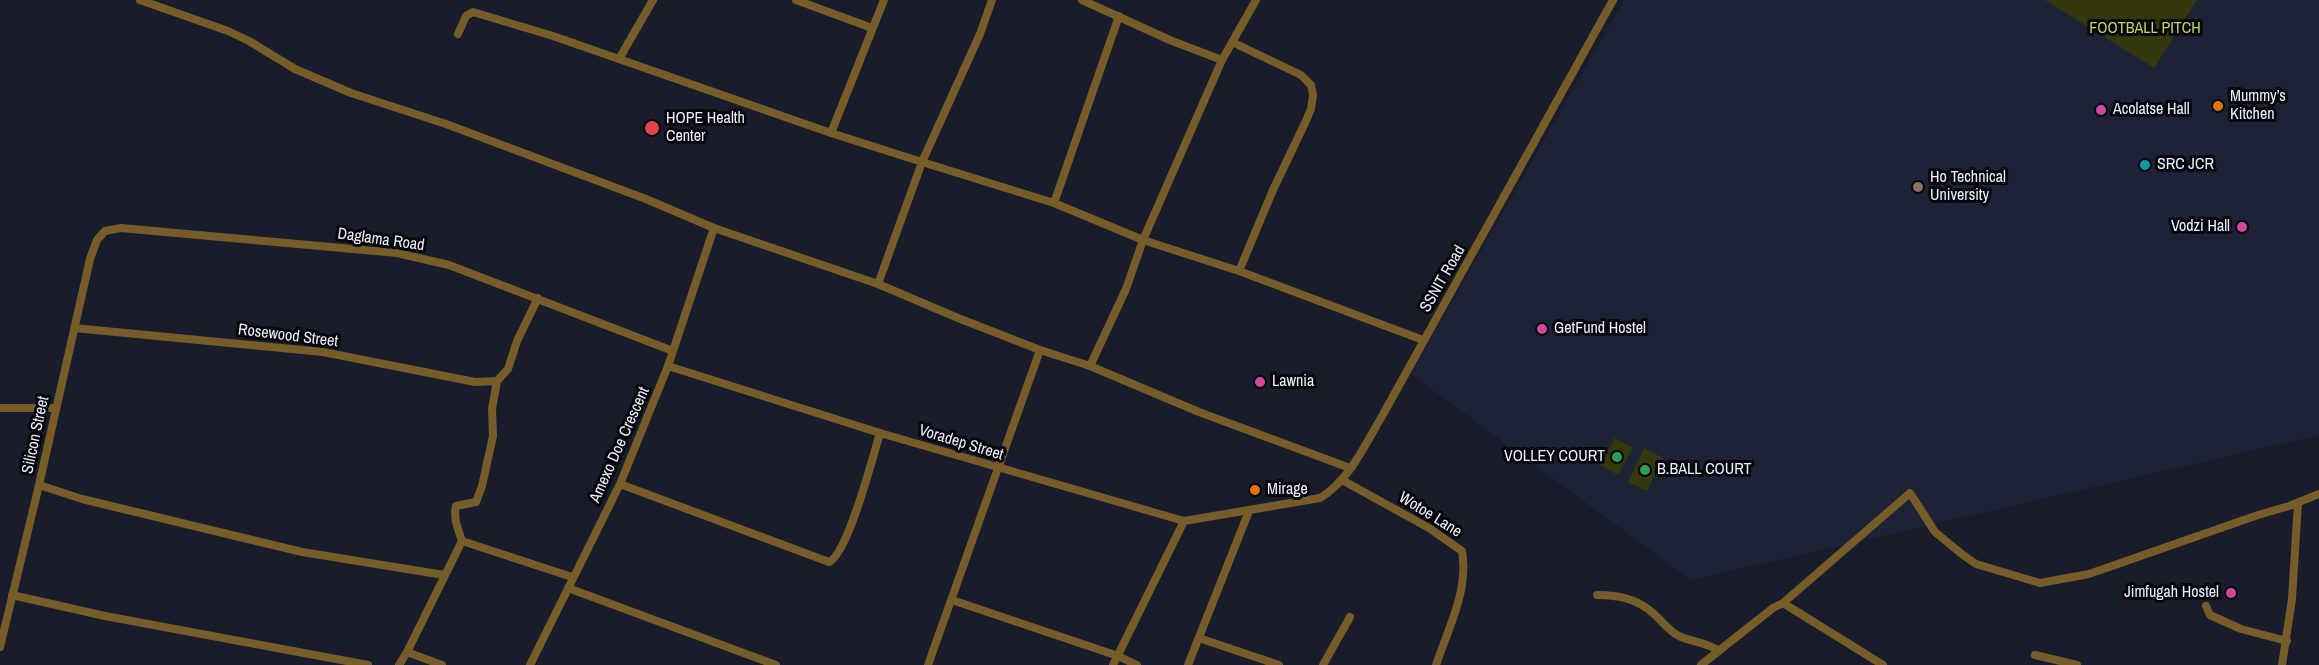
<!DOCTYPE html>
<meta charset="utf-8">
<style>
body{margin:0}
canvas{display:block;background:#191c2b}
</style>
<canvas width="2319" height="665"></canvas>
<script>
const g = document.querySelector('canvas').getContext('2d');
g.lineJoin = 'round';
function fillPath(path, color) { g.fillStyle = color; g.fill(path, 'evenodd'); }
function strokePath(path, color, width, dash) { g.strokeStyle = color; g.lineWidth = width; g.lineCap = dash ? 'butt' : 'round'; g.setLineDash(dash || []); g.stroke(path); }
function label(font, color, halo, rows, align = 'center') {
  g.font = font + ' "Archivo Narrow",sans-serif'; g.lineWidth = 6; g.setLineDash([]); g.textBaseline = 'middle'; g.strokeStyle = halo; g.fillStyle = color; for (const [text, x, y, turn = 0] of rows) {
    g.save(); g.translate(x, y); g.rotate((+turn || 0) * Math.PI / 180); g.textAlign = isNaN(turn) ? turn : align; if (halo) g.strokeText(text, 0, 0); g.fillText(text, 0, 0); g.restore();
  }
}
const built = new Path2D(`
 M1624 0H2319V435L1691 580 1411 374Z`);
const green = new Path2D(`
 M2045 0H2197L2154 68Z
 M1615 438 1633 448 1618 475 1600 465Z
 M1644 448 1663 458 1647 491 1628 482Z`);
const minor = new Path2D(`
 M140 0 228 31 249 41 295 69 351 93 446 124 646 199 714 228 878 284 958 318 1040 350 1090 366 1199 412 1350 468
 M796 0 872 28
 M1082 0 1172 41 1222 60
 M458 34 466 16 473 12 553 36 831 133 922 162 980 34 992 0
 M1232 42 1301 75 1311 85 1313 95 1311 109 1305 123 1273 190 1239 271
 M619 59 653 0
 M831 133 884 0
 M1054 203 1119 16
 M878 284 922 162 1054 203 1143 240 1239 271 1423 340
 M74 328 323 352 475 382 497 381
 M668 366 880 433 1184 521 1320 498C1349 481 1364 446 1381 418L1613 0
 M1090 366 1126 289 1143 240 1222 60 1256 0
 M0 408H56
 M1342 480 1429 528 1462 551C1469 590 1448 629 1436 665
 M620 484 829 562C848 554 873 456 880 433
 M39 485 82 499 302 552 444 575
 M462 541 572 577
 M568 588 776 665
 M12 595 105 616 368 665
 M1597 595C1619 595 1638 599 1654 614 1662 621 1669 631 1679 636 1692 642 1707 642 1719 651
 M952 600 1118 656 1137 665
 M1783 603 1883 665
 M2206 606 2210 615 2241 629 2287 641
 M1199 638 1279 665
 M0 647 39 485 90 259 97 240 105 231 121 228 397 253 449 265 673 351
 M2035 655 2077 665
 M399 665 407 652
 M442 665 407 652 462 541C458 529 453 518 456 506L476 502 482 486 493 436 492 409 497 381 508 369 517 341 538 298
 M530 665 620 484 668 366 714 228
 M928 665 1040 350
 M1113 665 1184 521
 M1188 665 1249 511
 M1323 665 1350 617
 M1701 665 1773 608 1783 603 1910 493 1935 532 1963 555 1976 564 2040 583 2089 574 2258 515 2289 506 2319 494
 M2282 665 2292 599 2298 503`);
const markers = [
 [2218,106,6,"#e8710a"],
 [2101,110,6,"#d1479c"],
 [652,128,8,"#e0444e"],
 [2145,165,6,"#0f9aa8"],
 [1918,187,6,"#8d6e63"],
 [2242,227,6,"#d1479c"],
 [1542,329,6,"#d1479c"],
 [1260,382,6,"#d1479c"],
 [1617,457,6,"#2e9e5b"],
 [1645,470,6,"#2e9e5b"],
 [1255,490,6,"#e8710a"],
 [2231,593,6,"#d1479c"]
];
const parkNames = [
 ["FOOTBALL PITCH",2145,29]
];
const poiNames = [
 ["Mummy’s",2230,97],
 ["Kitchen",2230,115],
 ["Acolatse Hall",2113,110],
 ["HOPE Health",666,119],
 ["Center",666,137],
 ["SRC JCR",2157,165],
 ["Ho Technical",1930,178],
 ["University",1930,196],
 ["Vodzi Hall",2230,227,"right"],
 ["GetFund Hostel",1554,329],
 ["Lawnia",1272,382],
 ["VOLLEY COURT",1605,457,"right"],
 ["B.BALL COURT",1657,470],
 ["Mirage",1267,490],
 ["Jimfugah Hostel",2219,593,"right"]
];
const streetNames = [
 ["Daglama Road",381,240,8],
 ["SSNIT Road",1443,279,-60],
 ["Rosewood Street",288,336,7],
 ["Silicon Street",36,435,-78],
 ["Voradep Street",961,443,17],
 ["Amexo Doe Crescent",620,445,-66],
 ["Wotoe Lane",1430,515,32]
];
fillPath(built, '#1e2237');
fillPath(green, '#34370b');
strokePath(minor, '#755c29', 8);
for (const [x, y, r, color] of markers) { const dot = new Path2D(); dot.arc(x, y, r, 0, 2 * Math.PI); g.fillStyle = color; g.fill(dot); strokePath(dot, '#06070d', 2); }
label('16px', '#c6d15f', '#06070d', parkNames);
label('16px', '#eceffa', '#06070d', poiNames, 'left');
label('16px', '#eceffa', '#06070d', streetNames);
</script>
